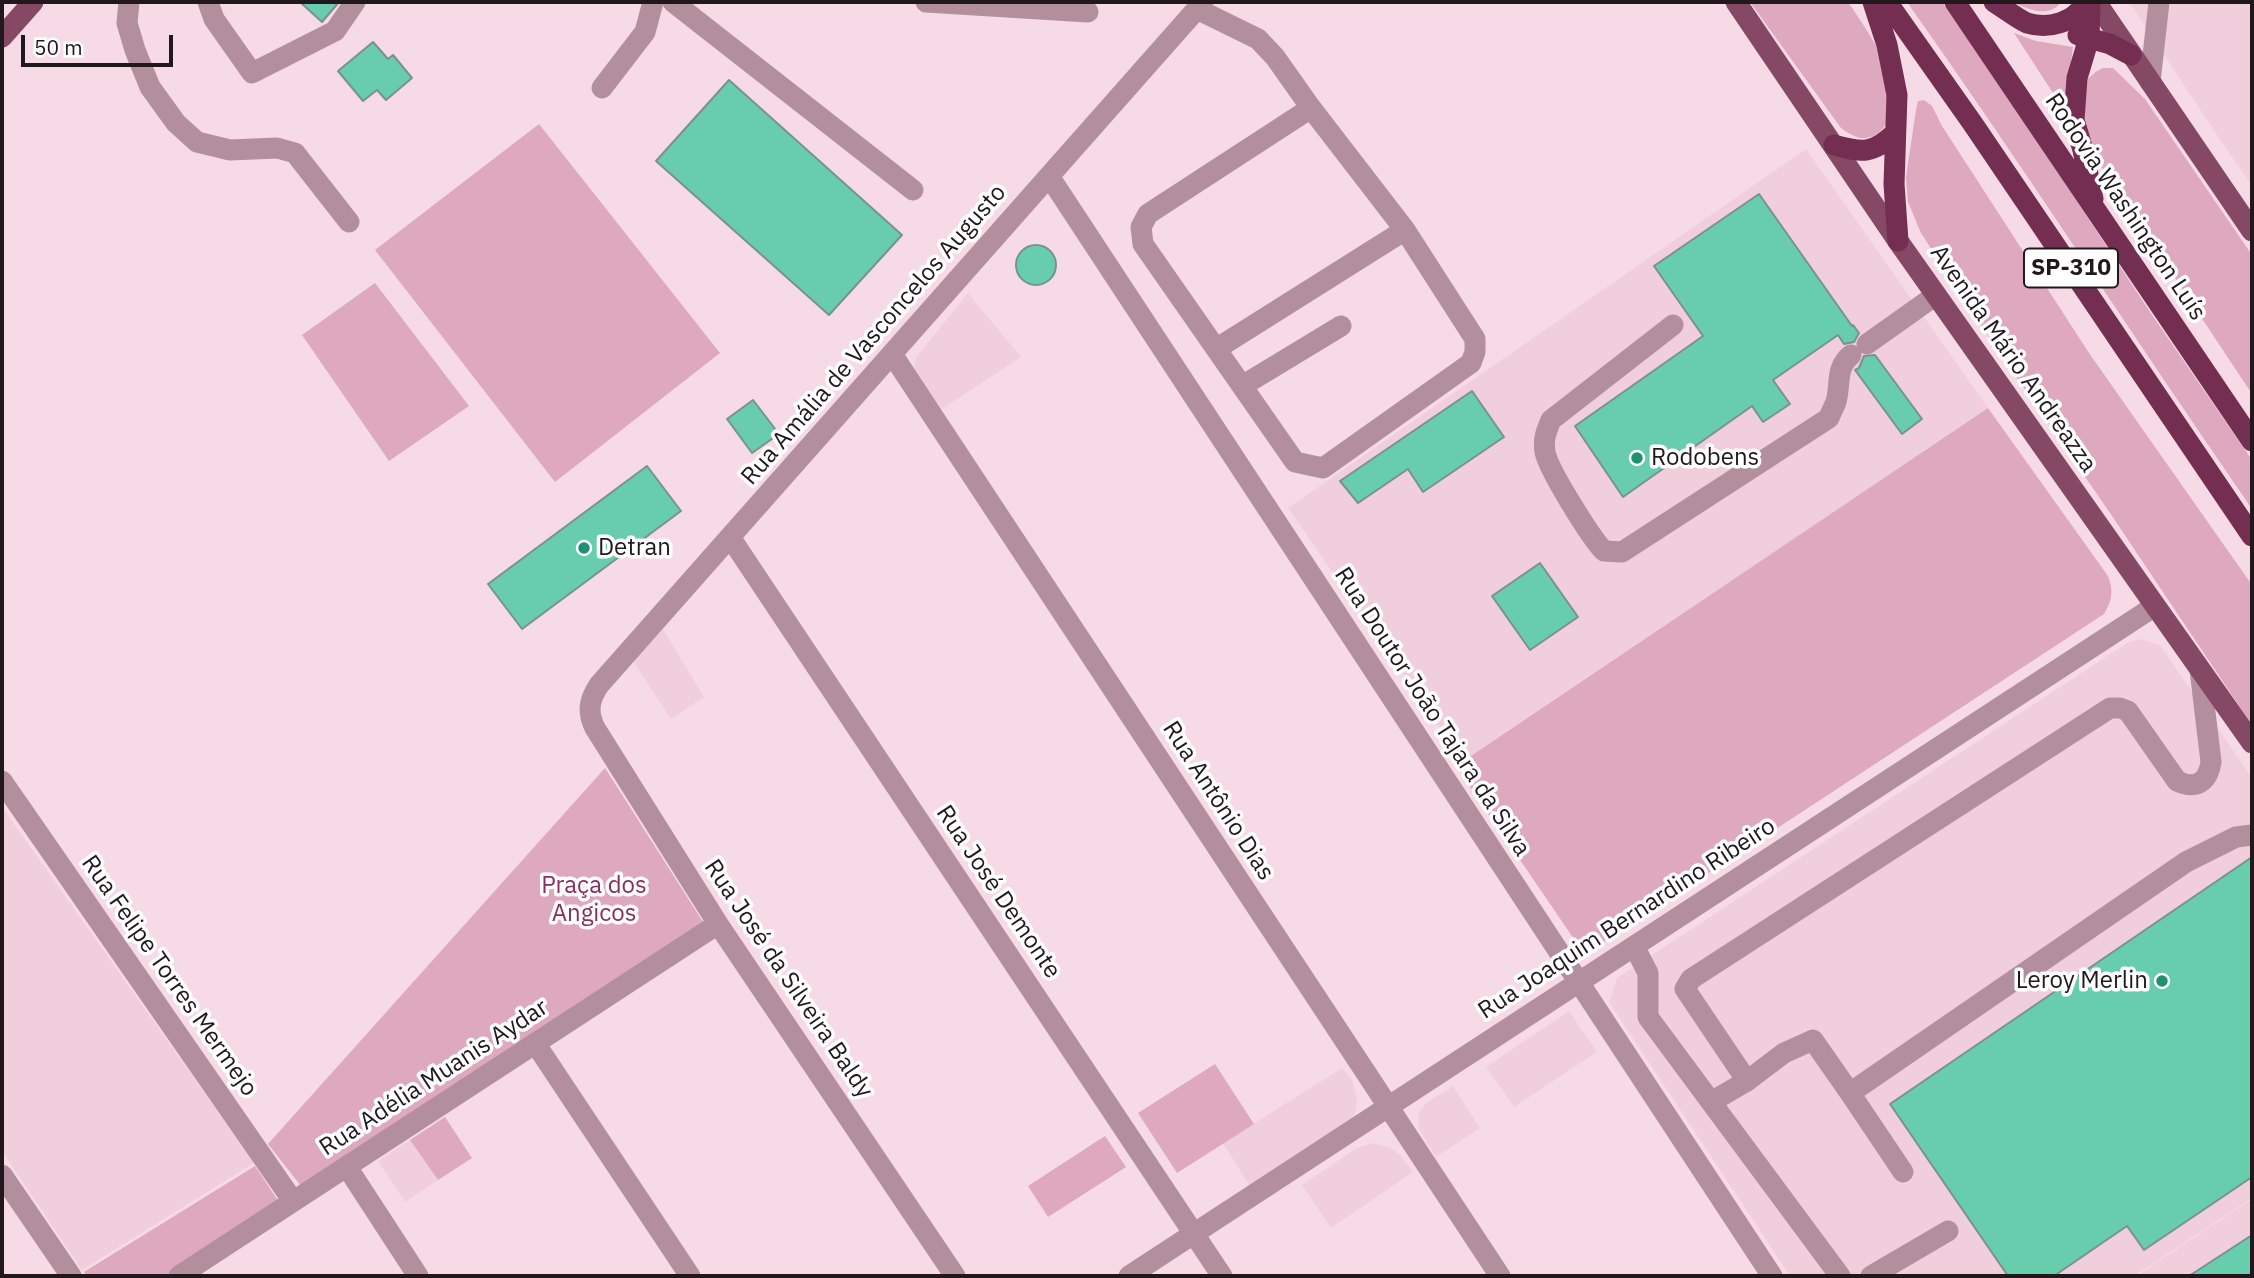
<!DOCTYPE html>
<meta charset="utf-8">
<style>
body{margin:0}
#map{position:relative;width:2254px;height:1278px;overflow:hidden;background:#f6dbe6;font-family:"IBM Plex Sans",sans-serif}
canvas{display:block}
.frame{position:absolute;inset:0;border:4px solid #21181c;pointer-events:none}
.scale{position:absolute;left:21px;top:35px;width:152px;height:32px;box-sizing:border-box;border:4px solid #21181c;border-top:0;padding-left:9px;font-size:21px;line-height:24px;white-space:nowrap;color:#21181c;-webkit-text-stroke:5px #fff;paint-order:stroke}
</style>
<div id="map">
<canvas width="2254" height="1278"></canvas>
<div class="frame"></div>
<div class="scale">50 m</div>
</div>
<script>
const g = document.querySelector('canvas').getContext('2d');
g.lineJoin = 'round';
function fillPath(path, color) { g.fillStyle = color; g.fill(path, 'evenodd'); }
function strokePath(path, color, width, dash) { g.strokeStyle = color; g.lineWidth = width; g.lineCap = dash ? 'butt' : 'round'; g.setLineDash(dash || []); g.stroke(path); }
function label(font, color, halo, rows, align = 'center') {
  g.font = font + ' "IBM Plex Sans",sans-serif'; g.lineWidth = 7; g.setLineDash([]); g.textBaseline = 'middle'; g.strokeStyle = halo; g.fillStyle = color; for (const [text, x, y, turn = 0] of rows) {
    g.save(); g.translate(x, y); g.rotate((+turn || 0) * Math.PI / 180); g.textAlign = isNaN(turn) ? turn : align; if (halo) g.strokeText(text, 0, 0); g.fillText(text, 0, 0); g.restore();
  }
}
const built = new Path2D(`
 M2129 2H2252V186L2219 138Z
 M1806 149 1988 408 1463 761 1288 508Z
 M968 293 1021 357 942 409 920 381 915 373V362L917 356Z
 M663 629 704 697 671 719 633 661Z
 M2140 639 2160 645 2252 778V1198L2134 1276H1790L1609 1002 1617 978 2127 643Z
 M2 807 254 1163 82 1270 2 1151Z
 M1569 1011 1597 1052 1514 1107 1486 1067Z
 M1342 1068 1352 1080 1357 1099 1355 1114 1350 1123 1250 1186 1223 1143Z
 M1453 1086 1480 1128 1436 1157 1419 1129V1113L1426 1103Z
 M410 1140 438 1180 405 1202 378 1161Z
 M1372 1143 1391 1148 1400 1155 1413 1172 1331 1228 1302 1185 1357 1148Z
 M2252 1199V1276H2136L2171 1253Z`);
const green = new Path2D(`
 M1750 2H1848C1862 23 1885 55 1889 80 1890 88 1889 98 1889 107 1889 119 1887 128 1875 135 1862 142 1852 136 1841 128Z
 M1907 2H1942L2009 98 2152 315 2252 460V509C2136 341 2025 169 1907 2Z
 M2012 2H2061C2048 19 2029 9 2012 2Z
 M2014 33 2036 41 2073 47 2064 110Z
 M2103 68H2113L2145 99 2252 255V394L2091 151 2083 136 2084 82 2097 71Z
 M1924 100 1932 106 1942 126 2089 353 2252 585V725L2110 513 1973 314 1921 233 1908 202 1906 177 1916 110 1918 101Z
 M539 124 720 353 555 482 375 250Z
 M375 283 469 406 389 461 302 335Z
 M1988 408 2108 576C2114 592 2112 600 2104 614L1605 941 1592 947 1576 942 1456 766Z
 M605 768 703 922 301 1186 268 1144Z
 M1215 1064 1254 1124 1177 1173 1138 1113Z
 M445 1117 472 1158 438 1180 410 1140Z
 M1105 1136 1126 1167 1048 1217 1028 1186Z
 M255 1166 281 1205 173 1276H87L84 1272Z`);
const building = new Path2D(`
 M300 2H339L322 22Z
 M373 42 388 59 393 55 412 78 386 100 377 90 363 101 338 71Z
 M729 80 902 235 829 315 656 161Z
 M1759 194 1852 326 1853 325 1859 333 1854 342 1844 344 1838 335 1773 380 1790 404 1763 422 1752 406 1623 497 1575 426 1703 336 1654 266Z
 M1016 265a20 20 0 1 1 40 0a20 20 0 1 1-40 0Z
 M1875 355 1922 419 1902 434 1855 370 1859 368 1864 356Z
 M1472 391 1504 437 1423 492 1408 469 1358 503 1340 481Z
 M753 400 779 434 752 453 727 419Z
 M647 466 681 511 522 629 488 584Z
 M1540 563 1578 617 1530 650 1492 596Z
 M2252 857V1177L2144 1250 2127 1226 2054 1276H2008L1890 1104Z
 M2252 1235V1276H2189Z`);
const minor = new Path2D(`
 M129 2 127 23 135 50 150 87 176 123 197 142 230 150 277 148 295 153 349 222
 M208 2 214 19 252 73 335 31 355 2
 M673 2 913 190
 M926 2 1088 12
 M1197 9 1258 39 1275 57 1311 108 1405 230 1475 339V352L1471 363 1323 468 1295 462 1143 244 1141 227 1148 214 1311 108
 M2150 82 2159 2
 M602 88 645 32 653 2
 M1049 176 1772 1276
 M1673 325 1551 420C1546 432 1543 439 1545 452 1548 469 1591 538 1604 551L1622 552 1829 418C1831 412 1834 407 1836 402 1841 384 1835 368 1851 355
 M1867 344 1936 295
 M1216 349 1405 230
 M892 354 1500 1276
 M1242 386 1341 326
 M730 537 1222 1276
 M2200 670 2211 762C2208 782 2196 790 2177 781L2128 711 2120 708H2110L1691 979 1685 989 1747 1081 1784 1053 1813 1040 1850 1093 2186 862 2236 837 2252 835
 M2 781 293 1201
 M1634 946 1648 973V1017L1840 1276
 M535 1043 690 1276
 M1850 1093 1903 1172
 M1711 1102 1747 1081
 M347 1167 418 1276
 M2 1175 71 1276
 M179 1276 718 924
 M955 1276 718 924 595 728C587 712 589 700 599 685L1203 2
 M1129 1276 2155 606
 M1871 1276 1948 1231`);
const major = new Path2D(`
 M1736 2 1898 241 2252 743
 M2096 2 2252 231
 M2 37 33 2`);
const highway = new Path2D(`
 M1873 2 1887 45 1897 95 1894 184 1898 241
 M1887 2 1973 124 2252 536
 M1955 2 2252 441
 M1994 2C2004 8 2016 18 2027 23 2049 30 2075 22 2086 2
 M2090 2 2089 38 2077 78 2074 120 2083 150 2093 199
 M2078 35 2110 44 2131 55
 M1834 145C1863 153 1873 154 1895 133`);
const markers = [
 [1637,458,7,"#1f9173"],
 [584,548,7,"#1f9173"],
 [2162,981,7,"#1f9173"]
];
const shields = [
 [2071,268,94]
];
const shieldNames = [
 ["SP-310",2071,268]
];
const streetNames = [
 ["Rodovia Washington Luís",2125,207,56],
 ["Rua Amália de Vasconcelos Augusto",874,335,-49],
 ["Avenida Mário Andreazza",2013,359,55],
 ["Rua Doutor João Tajara da Silva",1432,712,57],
 ["Rua Antônio Dias",1218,801,57],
 ["Rua José Demonte",998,892,56],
 ["Rua Joaquim Bernardino Ribeiro",1627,919,-33],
 ["Rua Felipe Torres Mermejo",169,976,55],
 ["Rua José da Silveira Baldy",788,979,56],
 ["Rua Adélia Muanis Aydar",434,1078,-33]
];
const poiNames = [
 ["Rodobens",1651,458],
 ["Detran",598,548],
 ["Leroy Merlin",2148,981,"right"]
];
const parkNames = [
 ["Praça dos",594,886],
 ["Angicos",594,914]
];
fillPath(built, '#f1cedc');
fillPath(green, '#dea8bf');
fillPath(building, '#68cdac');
strokePath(building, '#799389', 2);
strokePath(minor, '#b38f9e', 21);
strokePath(major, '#854865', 21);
strokePath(highway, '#732e51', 21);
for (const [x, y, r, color] of markers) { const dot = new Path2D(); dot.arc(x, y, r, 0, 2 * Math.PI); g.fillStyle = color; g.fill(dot); strokePath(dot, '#fff', 2.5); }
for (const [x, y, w] of shields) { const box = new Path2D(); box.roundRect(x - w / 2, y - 19.5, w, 39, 5); g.fillStyle = '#fff'; g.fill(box); strokePath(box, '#21181c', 2); }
label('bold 23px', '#21181c', null, shieldNames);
label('24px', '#21181c', '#fff', streetNames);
label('24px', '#21181c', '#fff', poiNames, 'left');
label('24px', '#8b2d5e', '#fff', parkNames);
</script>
